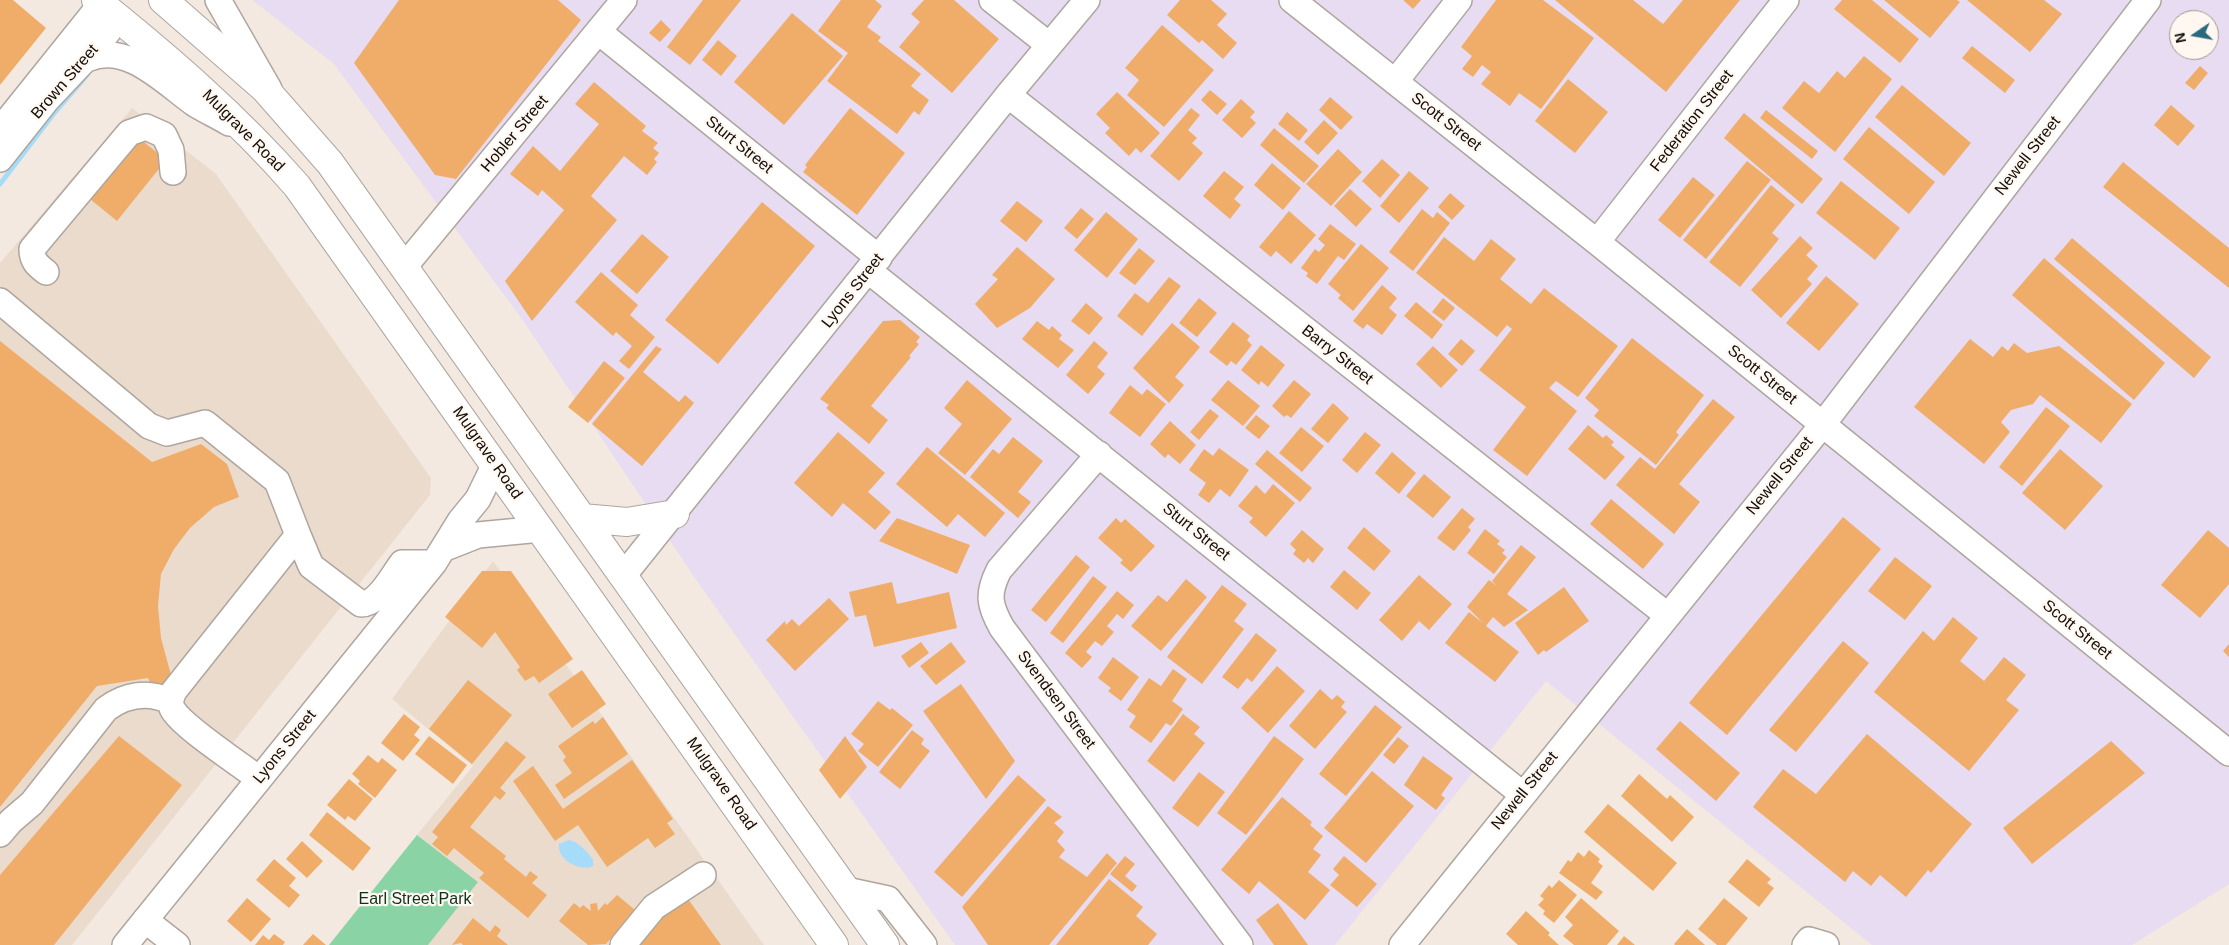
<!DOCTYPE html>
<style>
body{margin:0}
#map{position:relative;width:2229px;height:945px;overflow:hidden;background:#f3e9e1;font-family:Helvetica,sans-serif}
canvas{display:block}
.north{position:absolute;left:2169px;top:10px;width:50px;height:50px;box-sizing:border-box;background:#fff7f0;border:1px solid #9f9994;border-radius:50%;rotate:258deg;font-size:14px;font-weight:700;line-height:20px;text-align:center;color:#100d0a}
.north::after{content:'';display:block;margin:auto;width:18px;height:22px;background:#2a6a7e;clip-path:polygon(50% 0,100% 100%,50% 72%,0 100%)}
</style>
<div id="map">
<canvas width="2229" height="945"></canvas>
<div class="north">N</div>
</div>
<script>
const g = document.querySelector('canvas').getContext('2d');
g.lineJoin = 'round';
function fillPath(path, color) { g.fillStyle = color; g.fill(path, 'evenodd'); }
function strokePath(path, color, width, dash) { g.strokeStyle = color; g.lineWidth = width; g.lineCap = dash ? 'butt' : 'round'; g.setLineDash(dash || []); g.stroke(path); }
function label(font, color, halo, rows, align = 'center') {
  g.font = font + ' Helvetica,sans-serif'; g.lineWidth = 4.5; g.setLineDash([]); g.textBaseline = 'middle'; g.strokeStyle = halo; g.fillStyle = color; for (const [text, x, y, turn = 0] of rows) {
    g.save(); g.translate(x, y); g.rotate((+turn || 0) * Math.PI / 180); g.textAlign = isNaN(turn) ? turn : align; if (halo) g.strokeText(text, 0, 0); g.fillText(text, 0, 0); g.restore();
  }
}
const built = new Path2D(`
 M132 108 216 174 431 478 430 495 72 945H0V263Z
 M493 561 764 945H428L478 882 417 835 473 766 392 699Z`);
const industrial = new Path2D(`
 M252 0H2229V884L2132 945H1872L1546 681 1335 945H955L697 581 524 322 334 64ZM2179 20H2209V50H2179Z`);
const green = new Path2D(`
 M417 835 478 882 428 945H329Z`);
const water = new Path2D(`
 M569 840C578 842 588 852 593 860V866C580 872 557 860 559 844Z`);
const stream = new Path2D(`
 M0 184 55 112 87 75`);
const building = new Path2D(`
 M0 0H13L46 28 0 85Z
 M399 0H558L581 20 456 179 435 175 354 63Z
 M703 0H741L690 65 667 47Z
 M841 0H875L882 6 867 27 881 37 878 41 921 74 911 86 929 100 919 115 914 111 897 134 827 81 848 53 818 31Z
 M924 0H954L999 39 952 93 899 47 920 22 911 14Z
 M1180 0H1211L1227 14 1217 25 1237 43 1223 59 1202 40 1199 43 1167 15Z
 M1403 0H1421L1413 9Z
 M1496 0H1543L1594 38 1541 109 1519 93 1510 106 1481 84 1491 72 1482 65 1473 77 1462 69 1472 56 1461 47Z
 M1555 0H1633L1663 24 1683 0H1740L1666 92Z
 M1842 0H1872L1919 39 1900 63 1834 9Z
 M1884 0H1957L1960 2 1930 38Z
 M1967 0H2044L2062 14 2030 52Z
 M792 13 843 56 784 125 734 82Z
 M661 20 671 30 660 42 649 33Z
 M1162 25 1214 70 1164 127 1127 95 1139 80 1125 68Z
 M718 40 737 56 721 76 702 60Z
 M1972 46 2015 80 2005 93 1962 58Z
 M1864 56 1892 79 1835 152 1782 108 1804 81 1819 93 1837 71 1845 78Z
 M2200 66 2208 73 2194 90 2185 83Z
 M1568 79 1608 112 1575 153 1535 121Z
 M594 82 646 126 642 131 658 143 653 148 659 153 654 159 657 162 647 175 624 156 591 196 617 220 532 321 505 281 564 210 542 190 538 196 510 174 533 146 560 171 599 124 575 104Z
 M1902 85 1971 143 1944 176 1875 117Z
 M1210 90 1227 104 1217 115 1201 100Z
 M1117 92 1160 133 1141 153 1136 148 1129 156 1105 133 1110 128 1096 114Z
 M1330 97 1353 117 1341 130 1319 110Z
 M1241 99 1255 112 1250 117 1256 123 1242 138 1222 120Z
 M2171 105 2195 126 2178 146 2154 125Z
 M850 108 905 153 857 215 803 172 807 167 805 165Z
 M1191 108 1200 115 1188 130 1197 138 1192 143 1203 153 1179 181 1150 156Z
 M1766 110 1818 151 1812 159 1760 118Z
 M1287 112 1308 130 1299 141 1278 124Z
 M1744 113 1823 179 1802 204 1724 138Z
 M1324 120 1338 133 1318 155 1304 142Z
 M1869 127 1935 182 1909 214 1843 159Z
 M1274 128 1319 166 1304 183 1260 145Z
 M139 138 166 160 117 221 90 199Z
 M1338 149 1362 172 1331 206 1306 184Z
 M1382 159 1400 175 1380 198 1362 181Z
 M1747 161 1771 180 1706 259 1683 240Z
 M2123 162 2229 248V288L2103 187Z
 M1272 163 1301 188 1283 210 1254 185Z
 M1224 171 1244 187 1234 199 1241 205 1230 219 1203 196Z
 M1409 171 1429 188 1399 223 1380 206Z
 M1693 177 1715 195 1680 238 1658 220Z
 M1841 181 1900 228 1875 260 1816 213Z
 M1771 185 1795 205 1772 233 1779 239 1740 287 1709 262Z
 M1350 189 1372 209 1356 227 1334 206Z
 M1450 193 1465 206 1452 220 1438 207Z
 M1017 201 1043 221 1026 242 1000 221Z
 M762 202 815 246 718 364 665 320Z
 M1081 208 1094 219 1077 239 1064 228Z
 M1422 209 1433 218 1437 212 1450 223 1413 271 1389 252Z
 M1289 211 1316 235 1291 264 1276 251 1271 257 1259 247Z
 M1106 212 1138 239 1107 278 1074 250Z
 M1330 224 1356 244 1344 260 1338 256 1317 284 1306 276 1308 273 1301 268 1315 249 1319 252 1325 245 1318 239Z
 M642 234 669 257 637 294 610 271Z
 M1800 236 1813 248 1806 255 1818 266 1807 279 1812 284 1781 318 1751 290Z
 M1444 237 1474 261 1491 239 1516 259 1500 279 1531 304 1544 288 1618 346 1578 397 1556 381 1549 388 1577 411 1527 476 1493 450 1526 407 1479 370 1512 329 1507 325 1497 337 1416 273Z
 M2072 238 2211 357 2194 378 2054 259Z
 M1361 244 1389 268 1353 311 1338 298 1341 295 1328 284Z
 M1017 247 1055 279 1030 308 997 328 975 304 998 279 992 275Z
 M1139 248 1155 261 1135 285 1119 273Z
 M2044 258 2165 363 2134 400 2012 295Z
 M601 272 638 305 630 315 655 337 629 369 619 361 632 346 616 332 613 336 575 302Z
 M1826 276 1859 304 1819 351 1786 323Z
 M1169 277 1181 286 1142 336 1117 316 1135 293 1148 303Z
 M1382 285 1397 298 1389 308 1397 315 1382 335 1367 324 1363 329 1353 321Z
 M1199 298 1217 313 1197 337 1179 323Z
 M1443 298 1455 308 1444 321 1432 312Z
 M1416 302 1443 325 1432 339 1404 316Z
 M1086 303 1103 318 1089 335 1071 321Z
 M900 320 920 337 916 342 919 344 909 356 911 357 871 406 888 420 869 444 826 408 829 405 820 399 883 321Z
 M1037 321 1049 330 1052 326 1062 335 1059 339 1074 350 1058 368 1022 339Z
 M1233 322 1250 336 1247 340 1252 345 1236 365 1231 361 1227 366 1209 352Z
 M1172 323 1200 347 1175 377 1184 385 1169 403 1133 368Z
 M1632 338 1704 395 1676 432 1679 435 1656 465 1594 416 1599 410 1585 398Z
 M1461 339 1475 351 1462 366 1448 354Z
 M1970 339 1993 357 2002 346 2008 351 2014 343 2027 353 2059 346 2132 404 2101 443 2040 395 2033 404 2011 410 2001 422 2010 432 1984 464 1914 407Z
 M0 341 152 462 201 444 227 464 239 497 214 507 190 528 174 549 161 574 158 606 161 638 174 686 154 694 148 678 97 686 0 807Z
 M1094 341 1108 353 1097 367 1105 374 1088 394 1066 375Z
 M1261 345 1285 365 1268 387 1261 381 1259 385 1241 370Z
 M656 346 662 349 643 372 679 402 685 395 694 403 642 466 592 424Z
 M1433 346 1458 370 1441 388 1416 364Z
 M604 361 625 378 588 423 568 407Z
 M967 380 1012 419 965 475 938 453 962 424 944 408Z
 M1228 380 1260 406 1243 426 1211 400Z
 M1294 380 1311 394 1291 418 1287 415 1284 417 1272 406Z
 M1130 385 1142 395 1147 389 1166 404 1140 437 1109 413Z
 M1713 399 1735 417 1679 484 1700 502 1674 534 1616 485 1640 457 1655 469Z
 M1333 403 1349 418 1328 443 1311 429Z
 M2046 407 2070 426 2022 486 1999 467Z
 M1210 409 1219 416 1199 440 1190 432Z
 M1256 415 1270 426 1259 439 1245 428Z
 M1170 421 1196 445 1180 464 1168 454 1165 458 1150 444Z
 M1588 425 1603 438 1606 435 1614 442 1611 445 1625 457 1605 480 1568 449Z
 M1301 427 1324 446 1302 472 1279 453Z
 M838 432 885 473 868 492 891 512 875 530 843 503 832 517 794 483Z
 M1365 432 1381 445 1357 473 1342 460Z
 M1013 437 1043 461 1018 492 1031 502 1018 518 970 477 993 449 999 454Z
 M927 447 1005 513 985 537 958 514 947 527 896 484Z
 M1219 448 1249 470 1230 497 1220 489 1209 503 1198 495 1206 483 1189 470 1204 449 1213 456Z
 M2060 449 2103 486 2065 530 2022 493Z
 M1267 450 1312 488 1300 502 1255 464Z
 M1392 452 1416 473 1399 494 1375 473Z
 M1424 474 1451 497 1433 518 1406 496Z
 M1273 484 1295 503 1266 537 1249 522 1253 518 1238 506 1256 485 1265 494Z
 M1611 499 1664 544 1643 569 1590 524Z
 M1462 508 1475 519 1468 527 1471 530 1454 551 1437 538Z
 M1843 517 1881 549 1727 735 1689 703Z
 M897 518 970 545 957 574 879 541Z
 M1116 518 1121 523 1125 519 1155 546 1131 572 1120 563 1123 560 1098 538Z
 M1364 527 1391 551 1374 571 1347 548Z
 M1485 529 1500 541 1497 544 1505 550 1502 553 1507 557 1494 574 1467 553Z
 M1302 530 1324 549 1313 563 1308 558 1304 563 1293 554 1296 550 1290 544Z
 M2208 530 2229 548V584L2200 618 2161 585Z
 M1521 545 1536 557 1507 594 1528 610 1504 627 1493 617 1486 626 1519 652 1495 682 1445 643 1469 612 1483 623 1467 607 1489 580 1497 586 1492 581Z
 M1076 555 1090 567 1046 622 1031 610Z
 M1895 557 1932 586 1905 620 1868 591Z
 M1344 570 1371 593 1357 610 1330 587Z
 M482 571H511L573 659 539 683 534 676 525 681 517 670 520 667 495 632 482 648 445 617Z
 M1419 575 1452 604 1429 630 1419 621 1402 641 1379 620Z
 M1093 576 1107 587 1063 643 1050 633Z
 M1186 579 1207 597 1161 651 1131 626 1158 595 1167 602Z
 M892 582 897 604 949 592 957 628 874 647 866 615 855 617 849 592Z
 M1222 585 1247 604 1234 621 1244 629 1202 684 1167 657Z
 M1564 587 1589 621 1546 652 1544 650 1538 655 1515 623Z
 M1117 591 1134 605 1123 619 1117 614 1107 626 1114 632 1102 646 1095 641 1086 652 1092 657 1082 668 1065 653Z
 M829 598 849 619 795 671 766 640 785 621 786 625 792 619 799 626Z
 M1953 617 1978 638 1960 661 1984 681 2004 657 2026 675 2006 700 2019 710 1969 771 1874 692 1923 631 1934 641Z
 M1256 633 1277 650 1252 682 1247 678 1238 689 1222 677Z
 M1843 641 1869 663 1796 752 1769 730Z
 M921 642 929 653 909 668 901 656Z
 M951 642 966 662 936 685 920 666Z
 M2229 644V657L2223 651Z
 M1113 657 1139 677 1121 701 1108 691 1111 688 1098 678Z
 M1277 666 1305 691 1268 733 1241 708Z
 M1173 669 1187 679 1172 701 1183 709 1171 726 1166 723 1151 743 1129 727 1136 716 1127 710 1149 678 1161 686Z
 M582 670 606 704 572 728 548 694Z
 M468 680 512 715 472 764 429 729Z
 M961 684 1015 761 986 799 923 711Z
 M1320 689 1332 700 1337 695 1345 702 1341 707 1347 712 1315 749 1289 726Z
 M878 701 890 710 892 708 913 725 878 767 858 751 864 744 851 734Z
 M1375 705 1402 727 1346 796 1319 774Z
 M404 714 420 727 414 735 420 740 403 761 381 743Z
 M1183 714 1200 727 1194 734 1205 743 1174 782 1147 761Z
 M603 717 628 754 564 799 555 785 572 773 563 760 566 757 558 746 593 721 595 724Z
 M1680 721 1740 773 1716 801 1656 749Z
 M912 730 924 739 921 744 930 751 900 789 879 772Z
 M1867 734 1972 824 1931 873 1928 870 1906 897 1880 875 1871 886 1853 871 1845 882 1753 807 1783 769 1816 794Z
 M119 736 182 785 54 945H0V875Z
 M429 736 467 765 453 784 415 754Z
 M845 736 867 767 840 799 819 770Z
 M1274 736 1304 759 1246 835 1217 813Z
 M1398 737 1409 746 1394 764 1383 755Z
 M506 741 526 757 500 788 506 793 500 800 495 796 470 827 506 856 504 859 526 877 530 871 538 877 532 883 547 895 528 918 479 878 484 873 454 848 447 856 432 844 438 837 432 832Z
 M2111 741 2145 773 2032 864 2003 828Z
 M368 755 378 763 382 758 397 770 375 798 358 784 360 781 352 774Z
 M1423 756 1453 778 1441 795 1445 798 1436 810 1404 785Z
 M632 760 673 819 667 823 675 834 655 848 648 838 607 867 578 825 555 841 513 781 533 766 563 809Z
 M1372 771 1414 806 1366 863 1324 828Z
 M1199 772 1225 792 1198 827 1172 808Z
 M1639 774 1667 799 1670 795 1694 817 1672 842 1621 796Z
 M1018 775 1046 800 962 897 934 872Z
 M349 779 373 799 355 821 348 816 345 820 327 805Z
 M1282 797 1312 822 1310 825 1323 836 1313 849 1321 855 1308 872 1330 890 1305 920 1259 881 1249 894 1221 870Z
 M1608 804 1677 863 1653 891 1584 832Z
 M1048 806 1062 817 1054 823 1064 832 1057 841 1065 850 1059 857 1087 877 1107 853 1117 863 1049 945H988L962 907Z
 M327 812 371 848 353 871 309 835Z
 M302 841 323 861 307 878 286 859Z
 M1589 850 1600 859 1598 862 1603 866 1591 883 1603 892 1596 900 1559 873 1568 860 1571 862 1578 852 1584 857Z
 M1125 856 1135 864 1125 876 1137 886 1132 892 1110 874Z
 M1344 856 1377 884 1357 907 1330 885 1339 875 1333 869Z
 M274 859 296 878 289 886 300 895 289 908 256 880Z
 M1747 859 1771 879 1767 883 1774 888 1759 907 1728 882Z
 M1109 879 1143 907 1136 916 1157 934 1148 945H1056Z
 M1559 880 1577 895 1554 923 1543 914 1545 911 1538 905 1544 899 1540 896 1549 885 1552 888Z
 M617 895 635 910 606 944 588 945 559 921 574 903 580 908 583 905 591 911 590 904 597 903 598 911 605 903 607 905Z
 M247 898 271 919 251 942 227 921Z
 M1581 898 1619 931 1607 945H1574L1563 936 1573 925 1565 917Z
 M1724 898 1748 918 1726 945H1717L1698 929Z
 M688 899 721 945H639L664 914Z
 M1278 903 1308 945H1274L1256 920Z
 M1526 911 1550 933 1548 935 1559 945H1518L1506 934Z
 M473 918 490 932 495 925 501 930 497 936 508 945H463L461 943 452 945Z
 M1687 929 1705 945H1675L1674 944Z
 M274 934 285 942 283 945H255L263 935 269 940Z
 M313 934 326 945H303Z
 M1624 936 1635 945H1617Z`);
const minor = new Path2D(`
 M218 0 269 89
 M992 0 1049 45
 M1292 0 1597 242 2229 753
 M599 32 879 258
 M87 59C127 41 165 83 195 104 206 111 218 116 229 123
 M1395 82 1459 0
 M1008 95 1667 615
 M0 130 101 4
 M0 159 46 101 96 48 118 18
 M1597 242 1786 0
 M404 267 624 0
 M869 271 1522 794
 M46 272C37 265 32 261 32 249L129 133 146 127 164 135 171 150 173 172
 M0 301 149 426 167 433 205 423 277 481 298 535 174 691C171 698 169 703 173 710 184 728 240 764 259 779
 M1099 454 999 570C987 594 989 605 1002 628L1240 945
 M298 535 311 566 361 604C379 604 392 576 402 563H434
 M445 548 478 535 541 529
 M623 576 1008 95 1087 0
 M0 834 11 821 32 803 106 709C126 694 148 691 170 701
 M846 890 888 899 924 945
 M145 920 177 945
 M125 945 434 563 460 521 478 499 495 464
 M623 945 654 907 703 875
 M1402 945 1823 424 2148 0
 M1805 945 1809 940 1826 945`);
const major = new Path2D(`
 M96 0C167 57 237 117 297 186L834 945
 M163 0 265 89 330 163 885 945
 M582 518 627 522 675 514`);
const streetNames = [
 ["Brown Street",65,82,-49],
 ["Federation Street",1692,121,-52],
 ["Scott Street",1446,122,38],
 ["Mulgrave Road",243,131,45],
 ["Hobler Street",515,134,-50],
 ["Sturt Street",739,145,39],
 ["Newell Street",2028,156,-52],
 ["Lyons Street",853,291,-52],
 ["Barry Street",1337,355,38],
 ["Scott Street",1762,375,39],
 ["Mulgrave Road",487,453,55],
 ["Newell Street",1780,476,-51],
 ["Sturt Street",1196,532,39],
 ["Scott Street",2077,630,39],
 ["Svendsen Street",1056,700,53],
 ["Lyons Street",285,747,-51],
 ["Mulgrave Road",721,784,55],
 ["Newell Street",1525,791,-51]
];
const parkNames = [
 ["Earl Street Park",415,900]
];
fillPath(built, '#eadbcd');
fillPath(industrial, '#e7dcf1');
fillPath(green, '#8ad3a5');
fillPath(water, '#a6dcfa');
strokePath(stream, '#a6dcfa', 5);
fillPath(building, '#f0ad6a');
strokePath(minor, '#aea69e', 28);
strokePath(major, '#aea69e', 30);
strokePath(minor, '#fff', 25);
strokePath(major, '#fff', 28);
label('16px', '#100d0a', '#fff7f0', streetNames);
label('16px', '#0c331e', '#fff7f0', parkNames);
</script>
